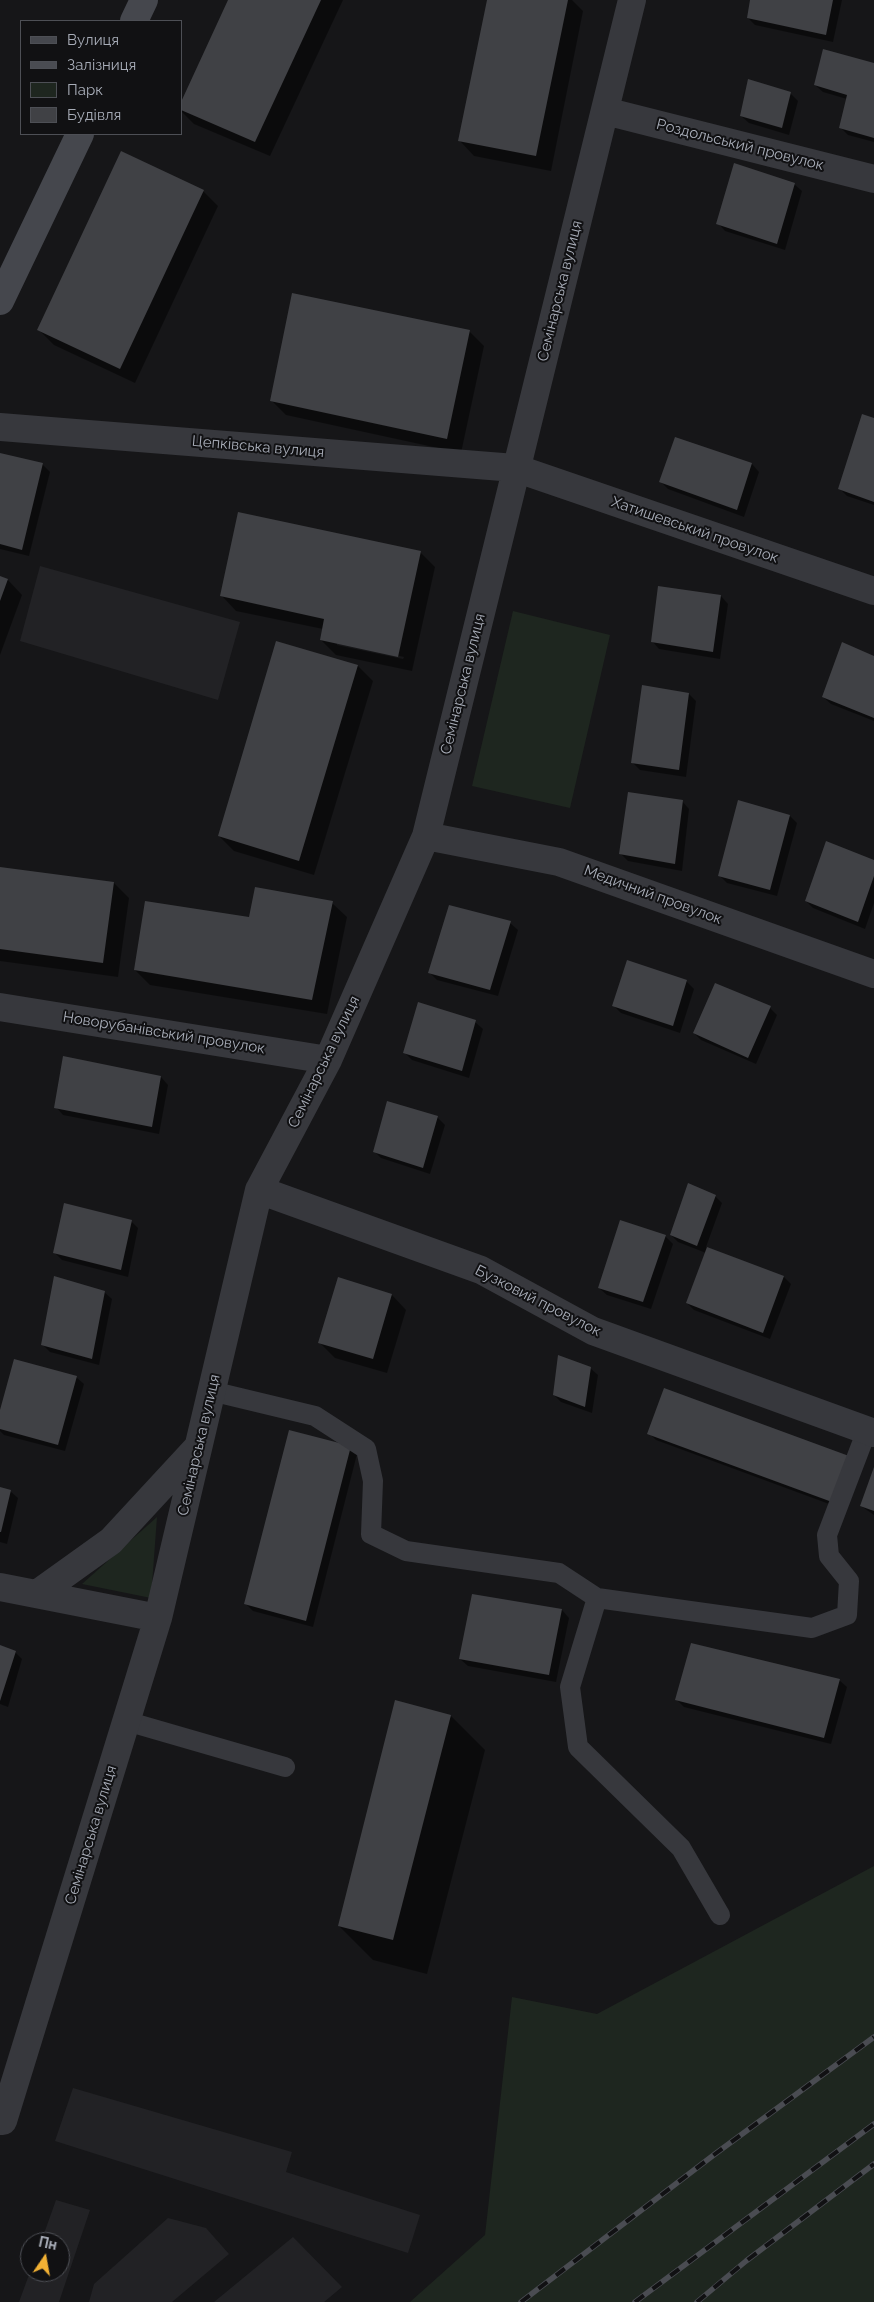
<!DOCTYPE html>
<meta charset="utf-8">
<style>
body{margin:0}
#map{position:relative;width:874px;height:2302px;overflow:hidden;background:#161618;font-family:Raleway,sans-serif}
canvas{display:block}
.legend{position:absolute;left:20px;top:20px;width:162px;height:115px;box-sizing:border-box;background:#111113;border:1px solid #4d4f55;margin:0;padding:6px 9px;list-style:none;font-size:15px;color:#a8adb8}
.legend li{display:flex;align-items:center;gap:10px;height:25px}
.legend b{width:25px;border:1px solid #4d4f55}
.north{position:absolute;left:20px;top:2232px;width:50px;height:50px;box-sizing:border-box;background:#111113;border:1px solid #4d4f55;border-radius:50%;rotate:12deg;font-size:14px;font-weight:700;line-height:20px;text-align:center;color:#a8adb8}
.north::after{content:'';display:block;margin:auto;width:18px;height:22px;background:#f2b134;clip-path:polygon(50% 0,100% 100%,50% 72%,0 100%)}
</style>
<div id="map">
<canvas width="874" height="2302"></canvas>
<ul class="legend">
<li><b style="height:6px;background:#45474d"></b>Вулиця</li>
<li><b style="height:6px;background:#4a4c52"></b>Залізниця</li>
<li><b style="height:14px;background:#1e261f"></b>Парк</li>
<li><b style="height:14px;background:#404145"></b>Будівля</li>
</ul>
<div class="north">Пн</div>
</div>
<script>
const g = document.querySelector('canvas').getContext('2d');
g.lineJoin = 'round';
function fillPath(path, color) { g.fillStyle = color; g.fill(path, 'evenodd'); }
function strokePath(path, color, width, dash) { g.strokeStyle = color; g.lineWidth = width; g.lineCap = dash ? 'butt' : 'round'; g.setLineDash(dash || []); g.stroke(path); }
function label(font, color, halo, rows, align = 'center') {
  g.font = font + ' Raleway,sans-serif'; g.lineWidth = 4; g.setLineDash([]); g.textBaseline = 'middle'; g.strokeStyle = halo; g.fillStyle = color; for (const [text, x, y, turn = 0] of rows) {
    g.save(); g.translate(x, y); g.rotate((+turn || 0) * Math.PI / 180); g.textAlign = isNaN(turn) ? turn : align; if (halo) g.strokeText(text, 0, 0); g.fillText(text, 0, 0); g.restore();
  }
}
const built = new Path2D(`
 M40 566 240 622 218 700 20 641Z
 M73 2088 292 2152 286 2172 420 2215 408 2253 55 2141Z
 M56 2200 90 2210 59 2302H19L30 2272H60V2242H41Z
 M168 2218 206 2228 229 2254 172 2302H89L94 2284Z
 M293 2237 342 2287 324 2302H214Z`);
const green = new Path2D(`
 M513 611 610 635 570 808 472 786Z
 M157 1517 151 1598 82 1584Z
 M874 1866V2302H410L485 2235 512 1997 597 2014Z`);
const shadow = new Path2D(`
 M230 0H343L270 156 194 124 181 111V105Z
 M488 0H572L583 11 551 171 474 156 460 141Z
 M752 0H842L833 42 755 25 748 18Z
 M874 64V142L848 135 840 127 847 99 823 92 815 85Z
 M790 93 798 101 789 135 749 123 741 116Z
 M794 184 802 191 785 250 725 231 718 223Z
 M203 191 218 206 135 383 54 345 39 330Z
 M469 331 484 346 461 453 286 415 271 400Z
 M874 419V505L847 496 839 488Z
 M675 439 752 464 759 472 744 517 668 489 660 481Z
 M0 454 42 464 50 472 29 556 0 549Z
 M420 552 435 567 412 671 336 655 321 640 323 629 236 611 222 596ZM337 643 404 657 403 659 337 645Z
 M0 578 8 580 22 595 0 655Z
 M721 596 728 604 720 659 659 649 652 641Z
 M277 642 358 666 373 681 314 875 234 851 219 836Z
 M874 657V721L831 704 823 697Z
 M689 694 696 701 686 777 640 770 632 762Z
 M682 801 689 809 682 871 628 861 621 854Z
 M790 816 797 823 777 896 727 883 719 875Z
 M874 861V903L865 929 813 908 806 901Z
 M0 868 114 883 129 898 118 977 0 961Z
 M332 903 347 917 327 1014 150 985 135 970Z
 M510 923 518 930 498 996 437 980 430 973Z
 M686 981 694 989 680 1033 621 1013 614 1006Z
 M770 1008 777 1015 756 1064 701 1040 694 1033Z
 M475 1022 483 1029 469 1078 412 1060 404 1052Z
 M161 1077 168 1085 159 1134 63 1115 56 1107Z
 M437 1117 445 1125 430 1174 381 1158 374 1151Z
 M715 1196 722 1203 706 1247 784 1277 791 1284 770 1339 694 1310 687 1303 706 1253 678 1242 671 1235Z
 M131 1221 138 1228 128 1277 62 1260 55 1253Z
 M665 1236 673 1244 651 1309 607 1295 599 1288Z
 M104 1292 112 1299 99 1365 50 1352 42 1344Z
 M392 1295 406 1310 387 1373 335 1358 320 1343Z
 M590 1368 598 1375 592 1413 561 1402 554 1395Z
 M76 1377 84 1384 65 1451 4 1435 0 1431V1414Z
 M665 1390 840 1508 656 1440 649 1433Z
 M350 1447 357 1454 313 1627 253 1611 246 1604Z
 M874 1470V1515L861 1506Z
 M0 1488 10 1491 18 1498 7 1544 0 1542Z
 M473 1595 562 1610 569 1618 556 1682 468 1666 460 1659Z
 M0 1647 15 1652 22 1659 8 1707 0 1704Z
 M839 1680 847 1687 831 1744 684 1707 677 1700Z
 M451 1716 485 1750 427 1974 373 1960 339 1926Z`);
const building = new Path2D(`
 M228 0H321L255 142 181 110V102Z
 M487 0H568L536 156 458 141Z
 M750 0H833L826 35 747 18Z
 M823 49 874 63V138L839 128 847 95 814 85Z
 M748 79 791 92 782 128 740 116Z
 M121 151 204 190 120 369 37 330Z
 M734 163 795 183 777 244 716 224Z
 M292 293 470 330 447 439 270 401Z
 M862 414 874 418V502L838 489Z
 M675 437 752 463 737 510 659 482Z
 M0 453 43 463 22 550 0 544Z
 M238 512 421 551 398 657 320 640 324 619 220 596Z
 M0 576 8 579 0 601Z
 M658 586 721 595 713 652 651 642Z
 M276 641 358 665 299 861 218 836Z
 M842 642 874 656V718L822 697Z
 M642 685 689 693 679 770 631 763Z
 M628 792 683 800 675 864 619 854Z
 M738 800 790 815 770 890 718 876Z
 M826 841 874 860V876L858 922 805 901Z
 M0 867 114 882 103 963 0 949Z
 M255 887 333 901 312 1000 134 970 145 901 249 917Z
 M449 905 511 921 490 990 428 973Z
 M627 960 687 980 673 1026 612 1006Z
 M715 983 771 1006 748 1058 693 1033Z
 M418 1002 476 1020 462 1071 403 1053Z
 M63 1056 161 1076 152 1127 54 1108Z
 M387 1101 438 1116 423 1168 373 1152Z
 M688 1183 716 1195 697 1246 670 1235Z
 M64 1203 132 1220 121 1270 53 1253Z
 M620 1220 666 1235 643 1302 598 1288Z
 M707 1247 784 1276 763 1333 686 1303Z
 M54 1276 105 1291 92 1359 41 1345Z
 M338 1277 392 1294 373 1359 318 1343Z
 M558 1355 591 1367 585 1407 553 1395Z
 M14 1359 77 1376 58 1445 0 1429V1410Z
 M664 1388 849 1456 832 1502 647 1434Z
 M289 1430 351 1446 306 1621 244 1604Z
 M874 1467V1511L860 1506Z
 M0 1487 11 1490 1 1532H0Z
 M472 1594 562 1609 549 1675 459 1659Z
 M691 1643 840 1679 824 1738 675 1700Z
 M0 1645 16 1651 0 1701Z
 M395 1700 451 1715 393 1940 338 1926Z`);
const lane = new Path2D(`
 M211 1391 315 1416 366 1449 373 1481 371 1534 406 1551 559 1573 597 1598 570 1687 578 1747 681 1848 720 1915
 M597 1598 812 1628 847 1615 849 1581 829 1556 827 1535 867 1430
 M126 1721 285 1767`);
const street = new Path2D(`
 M605 111 874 179
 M0 427 515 468 874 591
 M426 836 559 862 874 974
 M0 1007 328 1060
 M259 1190 481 1270 593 1331 874 1433
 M0 1587 158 1618
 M37 1594 111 1541 197 1448
 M0 2121H3L158 1618 259 1190 328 1060 426 836 632 0`);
const secondary = new Path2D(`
 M134 21 144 0
 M0 301 80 134`);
const rail = new Path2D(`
 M521 2302 715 2154 874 2037
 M635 2302 874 2124
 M697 2302 746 2261 874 2164`);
const streetNames = [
 ["Роздольський провулок",740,145,14],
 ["Семінарська вулиця",560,291,-76],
 ["Цепківська вулиця",258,447,5],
 ["Хатишевський провулок",695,530,19],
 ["Семінарська вулиця",463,684,-76],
 ["Медичний провулок",653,895,20],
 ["Новорубанівський провулок",164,1033,9],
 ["Семінарська вулиця",324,1062,-64],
 ["Бузковий провулок",538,1301,27],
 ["Семінарська вулиця",199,1445,-77],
 ["Семінарська вулиця",91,1835,-73]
];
fillPath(built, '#222225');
fillPath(green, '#1e261f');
fillPath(shadow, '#0007');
fillPath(building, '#404145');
strokePath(lane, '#37383d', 20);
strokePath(street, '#37383d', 28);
strokePath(secondary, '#45474d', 28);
strokePath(rail, '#4a4c52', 5.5);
strokePath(rail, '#111113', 4, [11]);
label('15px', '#a8adb8', '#111113', streetNames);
</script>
